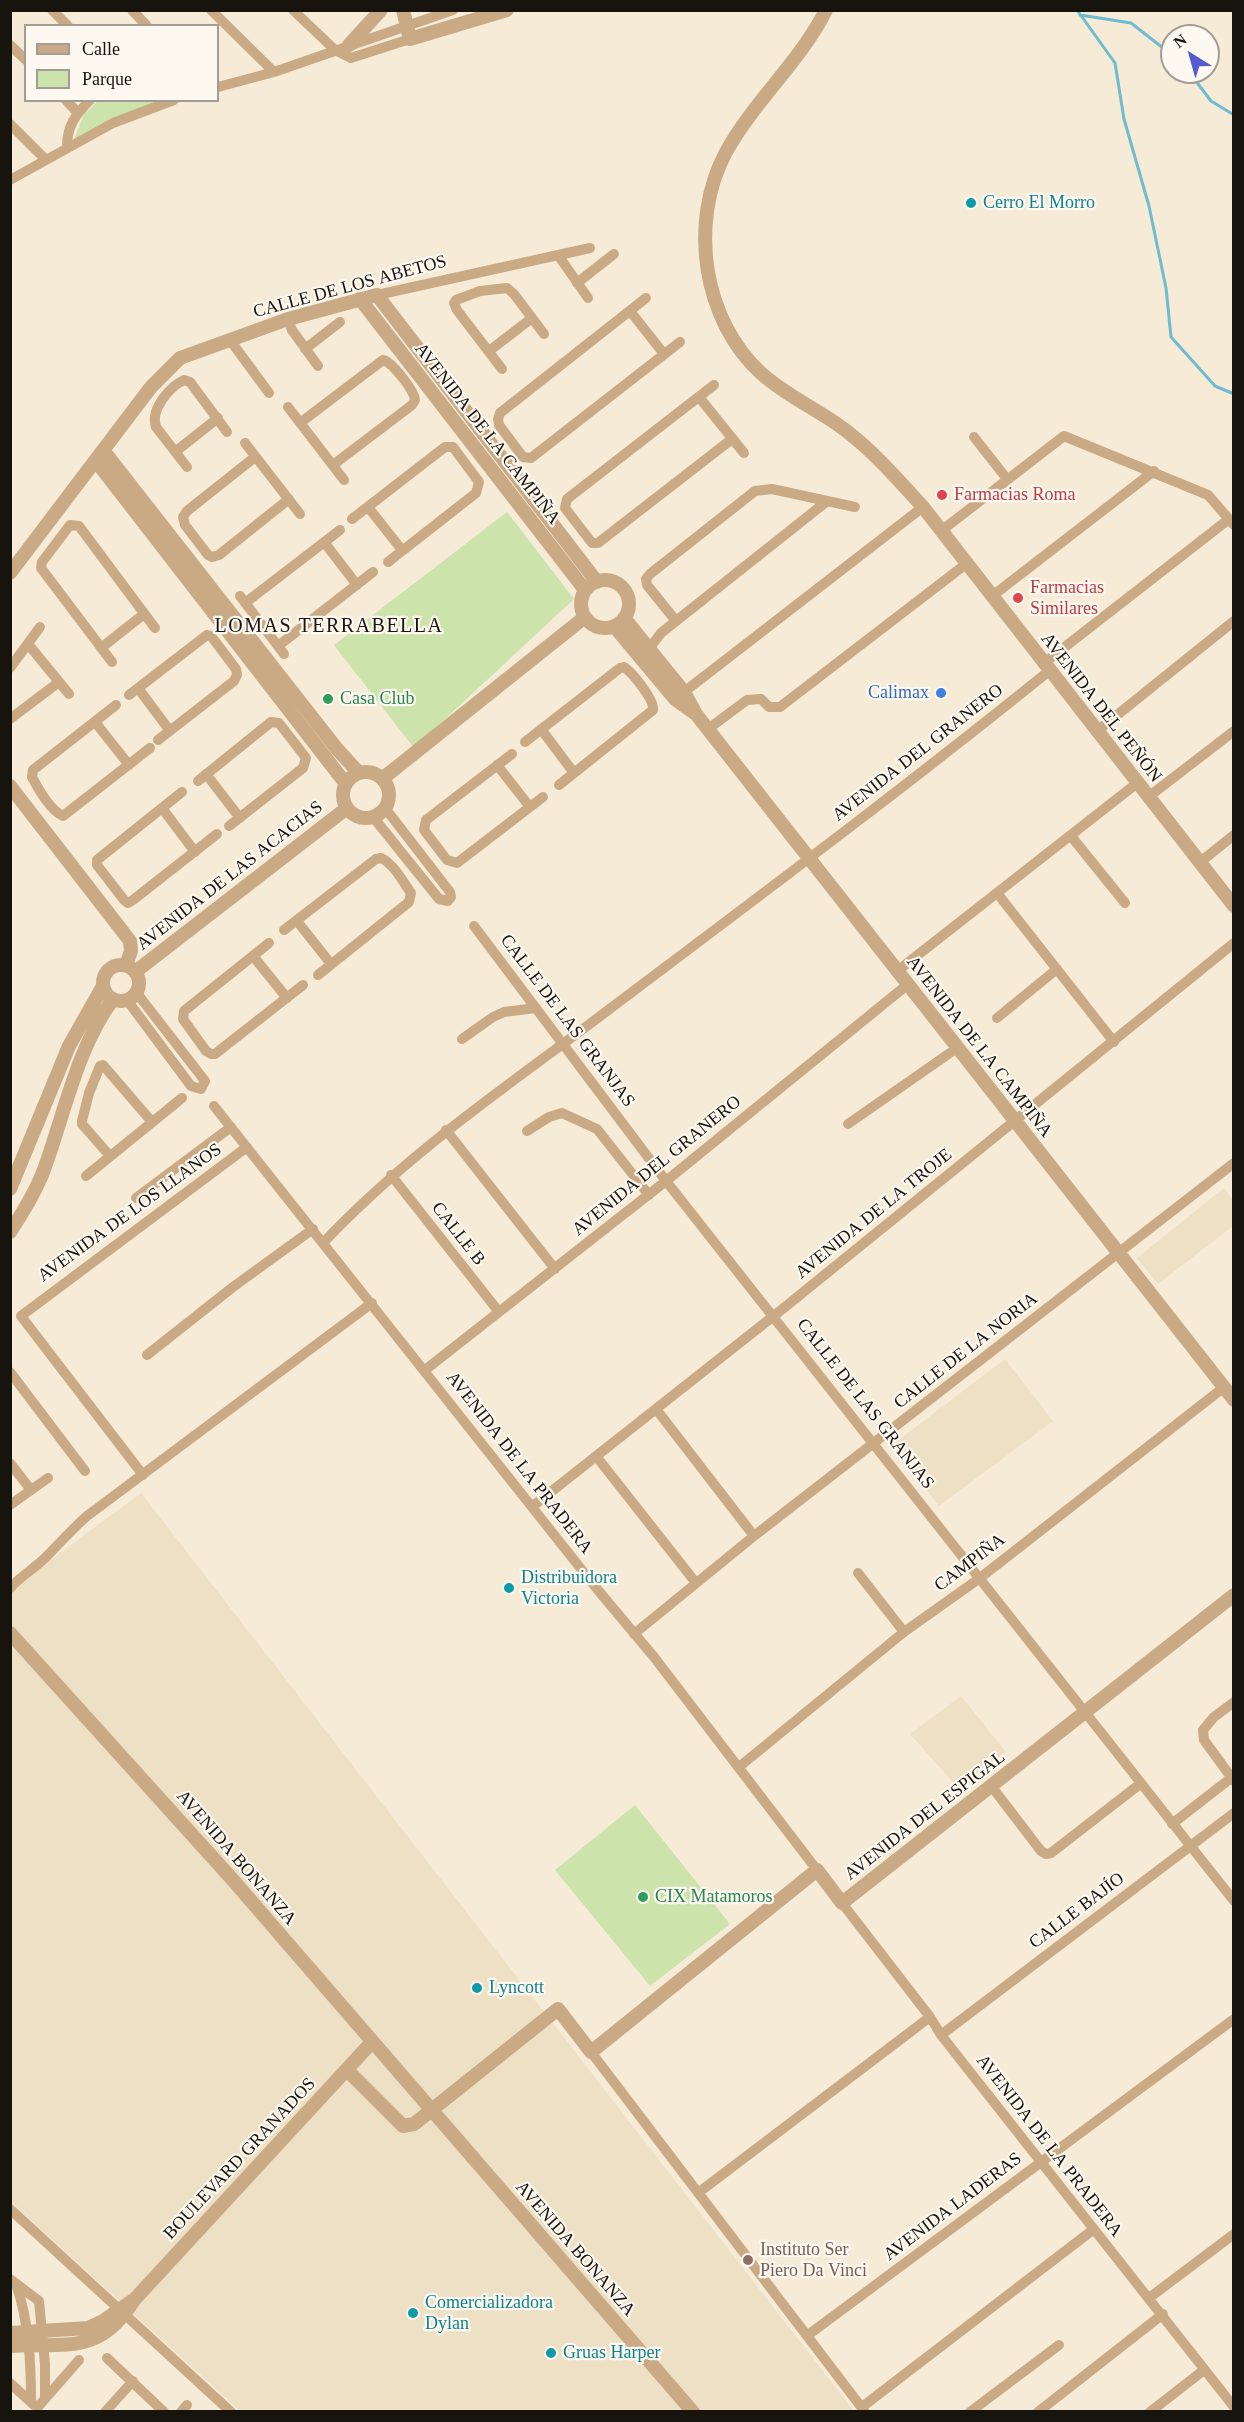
<!DOCTYPE html>
<meta charset="utf-8">
<style>
body{margin:0}
#map{position:relative;width:1244px;height:2422px;overflow:hidden;background:#f6ebd7;font-family:"Times New Roman",serif}
canvas{display:block}
.frame{position:absolute;inset:0;border:12px solid #17140d;pointer-events:none}
.legend{position:absolute;left:24px;top:24px;width:195px;height:78px;box-sizing:border-box;background:#fdf9f1;border:2px solid #a19d96;margin:0;padding:8px 10px;list-style:none;font-size:18px;color:#17140d}
.legend li{display:flex;align-items:center;gap:12px;height:30px}
.legend b{width:30px;border:2px solid #a19d96}
.north{position:absolute;left:1160px;top:24px;width:60px;height:60px;box-sizing:border-box;background:#fdf9f1;border:2px solid #a19d96;border-radius:50%;rotate:323deg;font-size:16px;font-weight:700;line-height:24px;text-align:center;color:#17140d}
.north::after{content:'';display:block;margin:auto;width:21px;height:27px;background:#5659d0;clip-path:polygon(50% 0,100% 100%,50% 72%,0 100%)}
</style>
<div id="map">
<canvas width="1244" height="2422"></canvas>
<div class="frame"></div>
<ul class="legend">
<li><b style="height:8px;background:#caaa85"></b>Calle</li>
<li><b style="height:16px;background:#cce3ac"></b>Parque</li>
</ul>
<div class="north">N</div>
</div>
<script>
const g = document.querySelector('canvas').getContext('2d');
g.lineJoin = 'round';
function fillPath(path, color) { g.fillStyle = color; g.fill(path, 'evenodd'); }
function strokePath(path, color, width, dash) { g.strokeStyle = color; g.lineWidth = width; g.lineCap = dash ? 'butt' : 'round'; g.setLineDash(dash || []); g.stroke(path); }
function label(font, color, halo, rows, align = 'center') {
  g.font = font + ' "Times New Roman",serif'; g.lineWidth = 4.5; g.setLineDash([]); g.textBaseline = 'middle'; g.strokeStyle = halo; g.fillStyle = color; for (const [text, x, y, turn = 0] of rows) {
    g.save(); g.translate(x, y); g.rotate((+turn || 0) * Math.PI / 180); g.textAlign = isNaN(turn) ? turn : align; if (halo) g.strokeText(text, 0, 0); g.fillText(text, 0, 0); g.restore();
  }
}
const built = new Path2D(`
 M1224 1188 1233 1200V1226L1158 1284 1137 1258Z
 M1005 1359 1053 1421 939 1506 892 1445Z
 M141 1493 854 2411H240L11 2202 10 1590Z
 M961 1696 1006 1752 958 1788 910 1734Z`);
const green = new Path2D(`
 M98 101H161L74 140 84 114Z
 M507 512 574 599 414 748 334 645Z
 M635 1805 730 1924 650 1986 555 1870Z`);
const stream = new Path2D(`
 M1077 10 1115 63 1124 119 1149 206 1166 288 1171 337 1215 386 1234 394
 M1080 15 1131 23 1172 55
 M1189 72 1211 101 1234 115`);
const minor = new Path2D(`
 M52 10 68 26
 M132 10 147 26
 M211 10 274 72
 M293 10 335 50 351 58 410 39
 M10 45 26 60
 M218 87 274 72 453 10
 M66 100 77 112
 M10 124 45 159
 M67 146C67 126 76 114 90 100
 M10 180 113 123 174 100
 M558 255 588 298
 M577 283 614 254
 M377 295 590 248
 M646 298 500 413 498 419 499 425 523 457 531 458 680 342
 M630 311 664 354
 M288 319 292 330 318 366
 M230 340 269 393
 M305 349 340 322
 M489 351 532 318
 M502 369 457 310 454 303 456 300 480 291 507 288 514 294 544 334
 M714 385 567 499 565 508 592 543H598L732 439
 M699 397 744 453
 M288 407 344 480
 M300 423 383 360C392 362 414 390 415 400L412 405 333 465
 M974 437 1007 479
 M245 443 300 514
 M175 452 218 418
 M255 457 187 511 183 517 185 525 208 555 212 557 219 555 289 499
 M187 467 156 427C150 410 169 387 184 380L190 382 227 432
 M368 507 402 550
 M352 519 445 447H453L479 482 476 493 388 562
 M941 531 1064 436 1208 495 1234 525
 M324 542 357 585
 M240 596 284 654
 M991 597 1154 471
 M245 603 340 530
 M676 621 647 585 646 579 650 574 755 491 772 489 855 507
 M28 644 69 694
 M278 646 373 572
 M101 648 144 614
 M649 649 661 633 826 502
 M112 662 41 568 42 562 70 525 79 526 155 628
 M1043 664 1229 519
 M10 668 40 627
 M138 688 170 731
 M684 692 923 507
 M129 695 207 635 211 636 236 669 237 675 234 681 158 740
 M116 705 33 770 32 777C38 789 51 811 63 816L150 748
 M10 719 59 682
 M95 722 129 765
 M541 729 574 773
 M708 729 747 700 761 699 769 707H780L966 564
 M1096 732 1234 621
 M525 742 620 668 624 667C633 673 655 701 653 710L559 785
 M512 754 426 820 424 830 447 860 457 863 543 797
 M497 765 530 807
 M206 774 240 818
 M198 781 271 722 279 723 306 758 303 768 229 826
 M182 792 97 860V865L124 900 128 903 133 900 217 834
 M1147 798 1234 731
 M162 808 195 852
 M373 817 439 899 448 901 451 897 450 892 385 808
 M1071 836 1125 903
 M1199 863 1234 835
 M997 893 1114 1042
 M297 921 331 964
 M474 926 666 1181 1234 1901
 M284 930 376 859 381 858C394 864 403 882 411 893L409 902 318 975
 M269 943 184 1011 183 1019 206 1051 211 1054H215L303 985
 M253 956 287 998
 M896 972 1136 784
 M127 1000 191 1086 201 1089 205 1081 136 992
 M997 1018 1057 969
 M462 1039 493 1017 504 1012 536 1008
 M214 1106 597 1589 654 1657 817 1870
 M848 1124 957 1048
 M446 1130 555 1269
 M527 1131 549 1117 562 1113 597 1129 649 1195
 M110 1156 82 1124V1121L89 1093 100 1066 103 1065 152 1122
 M391 1175 499 1312
 M86 1176 182 1098
 M136 1198 231 1127
 M323 1243C407 1154 502 1090 599 1017 750 903 902 790 1049 671
 M147 1355 233 1287 313 1229
 M425 1370 666 1181 907 985
 M10 1372 85 1471
 M656 1409 754 1536
 M596 1456 696 1583
 M10 1463 31 1490
 M143 1475 21 1316 247 1147
 M10 1505 48 1478
 M533 1506 785 1307 1234 943
 M858 1573 904 1632
 M10 1588C21 1576 35 1568 46 1557 60 1543 72 1529 87 1516L372 1303
 M634 1634 754 1536 1234 1163
 M1234 1702 1214 1717 1203 1730 1204 1740 1234 1781
 M739 1767 904 1632 980 1578 1223 1388
 M992 1787 1041 1851 1046 1854 1051 1853 1140 1784
 M1172 1824 1231 1778
 M842 1903 930 2017 941 2035 1234 2407
 M941 2035 1234 1813
 M591 2052 865 2412
 M698 2193 930 2017
 M10 2209 231 2412
 M10 2279 39 2301 45 2364V2399
 M16 2284C29 2321 31 2363 31 2402
 M1149 2298 1234 2234
 M808 2335 1234 2019
 M107 2358 164 2412
 M10 2383 34 2405
 M862 2407 1094 2229
 M37 2408 79 2360
 M105 2412 133 2381
 M181 2412 187 2405
 M970 2412 1059 2345
 M1038 2412 1163 2314
 M1150 2412 1204 2370`);
const tertiary = new Path2D(`
 M403 10 410 39 507 10
 M826 10C800 62 754 101 726 152 688 223 703 321 762 374 789 398 822 411 849 433 876 454 900 482 923 507L1234 906
 M349 45 381 10
 M360 299 585 590
 M103 450 337 749 359 773
 M96 461 346 784
 M10 573 151 387 180 358 288 319 377 295 597 582
 M581 604a24 24 0 1 1 48 0a24 24 0 1 1-48 0Z
 M624 618 684 692 696 714 1234 1400
 M614 626 675 699 696 714
 M343 795a23 23 0 1 1 46 0a23 23 0 1 1-46 0Z
 M382 779 585 617
 M10 786 130 941 131 951 126 965
 M103 983a18 18 0 1 1 36 0a18 18 0 1 1-36 0Z
 M135 972 347 808
 M10 1189 69 1046 103 986
 M10 1232C22 1214 34 1194 42 1175 64 1117 76 1049 113 999
 M10 1633 232 1879 693 2412
 M347 2070 403 2126 414 2124 558 2009 591 2052 817 1870 842 1903 1234 1595
 M10 2333 88 2328 103 2321 132 2301
 M10 2346C68 2343 100 2355 134 2300L372 2042`);
const markers = [
 [971,203,6,"#0f9aa8"],
 [942,495,6,"#e0444e"],
 [1018,598,6,"#e0444e"],
 [941,693,6,"#3f7fe0"],
 [328,699,6,"#2e9e5b"],
 [509,1588,6,"#0f9aa8"],
 [643,1897,6,"#2e9e5b"],
 [477,1988,6,"#0f9aa8"],
 [748,2260,6,"#8d6e63"],
 [413,2313,6,"#0f9aa8"],
 [551,2353,6,"#0f9aa8"]
];
const cultureNames = [
 ["Cerro El Morro",983,203],
 ["Distribuidora",521,1578],
 ["Victoria",521,1599],
 ["Lyncott",489,1988],
 ["Comercializadora",425,2303],
 ["Dylan",425,2324],
 ["Gruas Harper",563,2353]
];
const streetNames = [
 ["CALLE DE LOS ABETOS",350,287,-15],
 ["AVENIDA DE LA CAMPIÑA",487,434,52],
 ["AVENIDA DEL PEÑÓN",1101,708,52],
 ["AVENIDA DEL GRANERO",918,753,-38],
 ["AVENIDA DE LAS ACACIAS",230,876,-38],
 ["CALLE DE LAS GRANJAS",567,1021,53],
 ["AVENIDA DE LA CAMPIÑA",979,1047,52],
 ["AVENIDA DEL GRANERO",657,1166,-39],
 ["AVENIDA DE LOS LLANOS",130,1213,-36],
 ["AVENIDA DE LA TROJE",874,1214,-39],
 ["CALLE B",458,1234,52],
 ["CALLE DE LA NORIA",966,1351,-38],
 ["CALLE DE LAS GRANJAS",865,1404,52],
 ["AVENIDA DE LA PRADERA",519,1463,52],
 ["CAMPIÑA",970,1563,-37],
 ["AVENIDA DEL ESPIGAL",925,1816,-38],
 ["AVENIDA BONANZA",236,1858,49],
 ["CALLE BAJÍO",1077,1911,-37],
 ["AVENIDA DE LA PRADERA",1049,2146,52],
 ["BOULEVARD GRANADOS",240,2159,-47],
 ["AVENIDA LADERAS",953,2207,-37],
 ["AVENIDA BONANZA",575,2249,49]
];
const healthNames = [
 ["Farmacias Roma",954,495],
 ["Farmacias",1030,588],
 ["Similares",1030,609]
];
const shopNames = [
 ["Calimax",929,693]
];
const leisureNames = [
 ["Casa Club",340,699],
 ["CIX Matamoros",655,1897]
];
const educationNames = [
 ["Instituto Ser",760,2250],
 ["Piero Da Vinci",760,2271]
];
const neighbourhoodNames = [
 ["LOMAS TERRABELLA",329,627]
];
fillPath(built, '#eee0c5');
fillPath(green, '#cce3ac');
strokePath(stream, '#6fbbcf', 3);
strokePath(minor, '#caaa85', 10);
strokePath(tertiary, '#caaa85', 14);
for (const [x, y, r, color] of markers) { const dot = new Path2D(); dot.arc(x, y, r, 0, 2 * Math.PI); g.fillStyle = color; g.fill(dot); strokePath(dot, '#fdf9f1', 2); }
label('18px', '#0d838f', '#fdf9f1', cultureNames, 'left');
label('18px', '#17140d', '#fdf9f1', streetNames);
label('18px', '#be3a42', '#fdf9f1', healthNames, 'left');
label('18px', '#366cbe', '#fdf9f1', shopNames, 'right');
label('18px', '#27864d', '#fdf9f1', leisureNames, 'left');
label('18px', '#785e54', '#fdf9f1', educationNames, 'left');
g.letterSpacing = '1.5px';
label('20px', '#17140d', '#fdf9f1', neighbourhoodNames);
g.letterSpacing = '0px';
</script>
